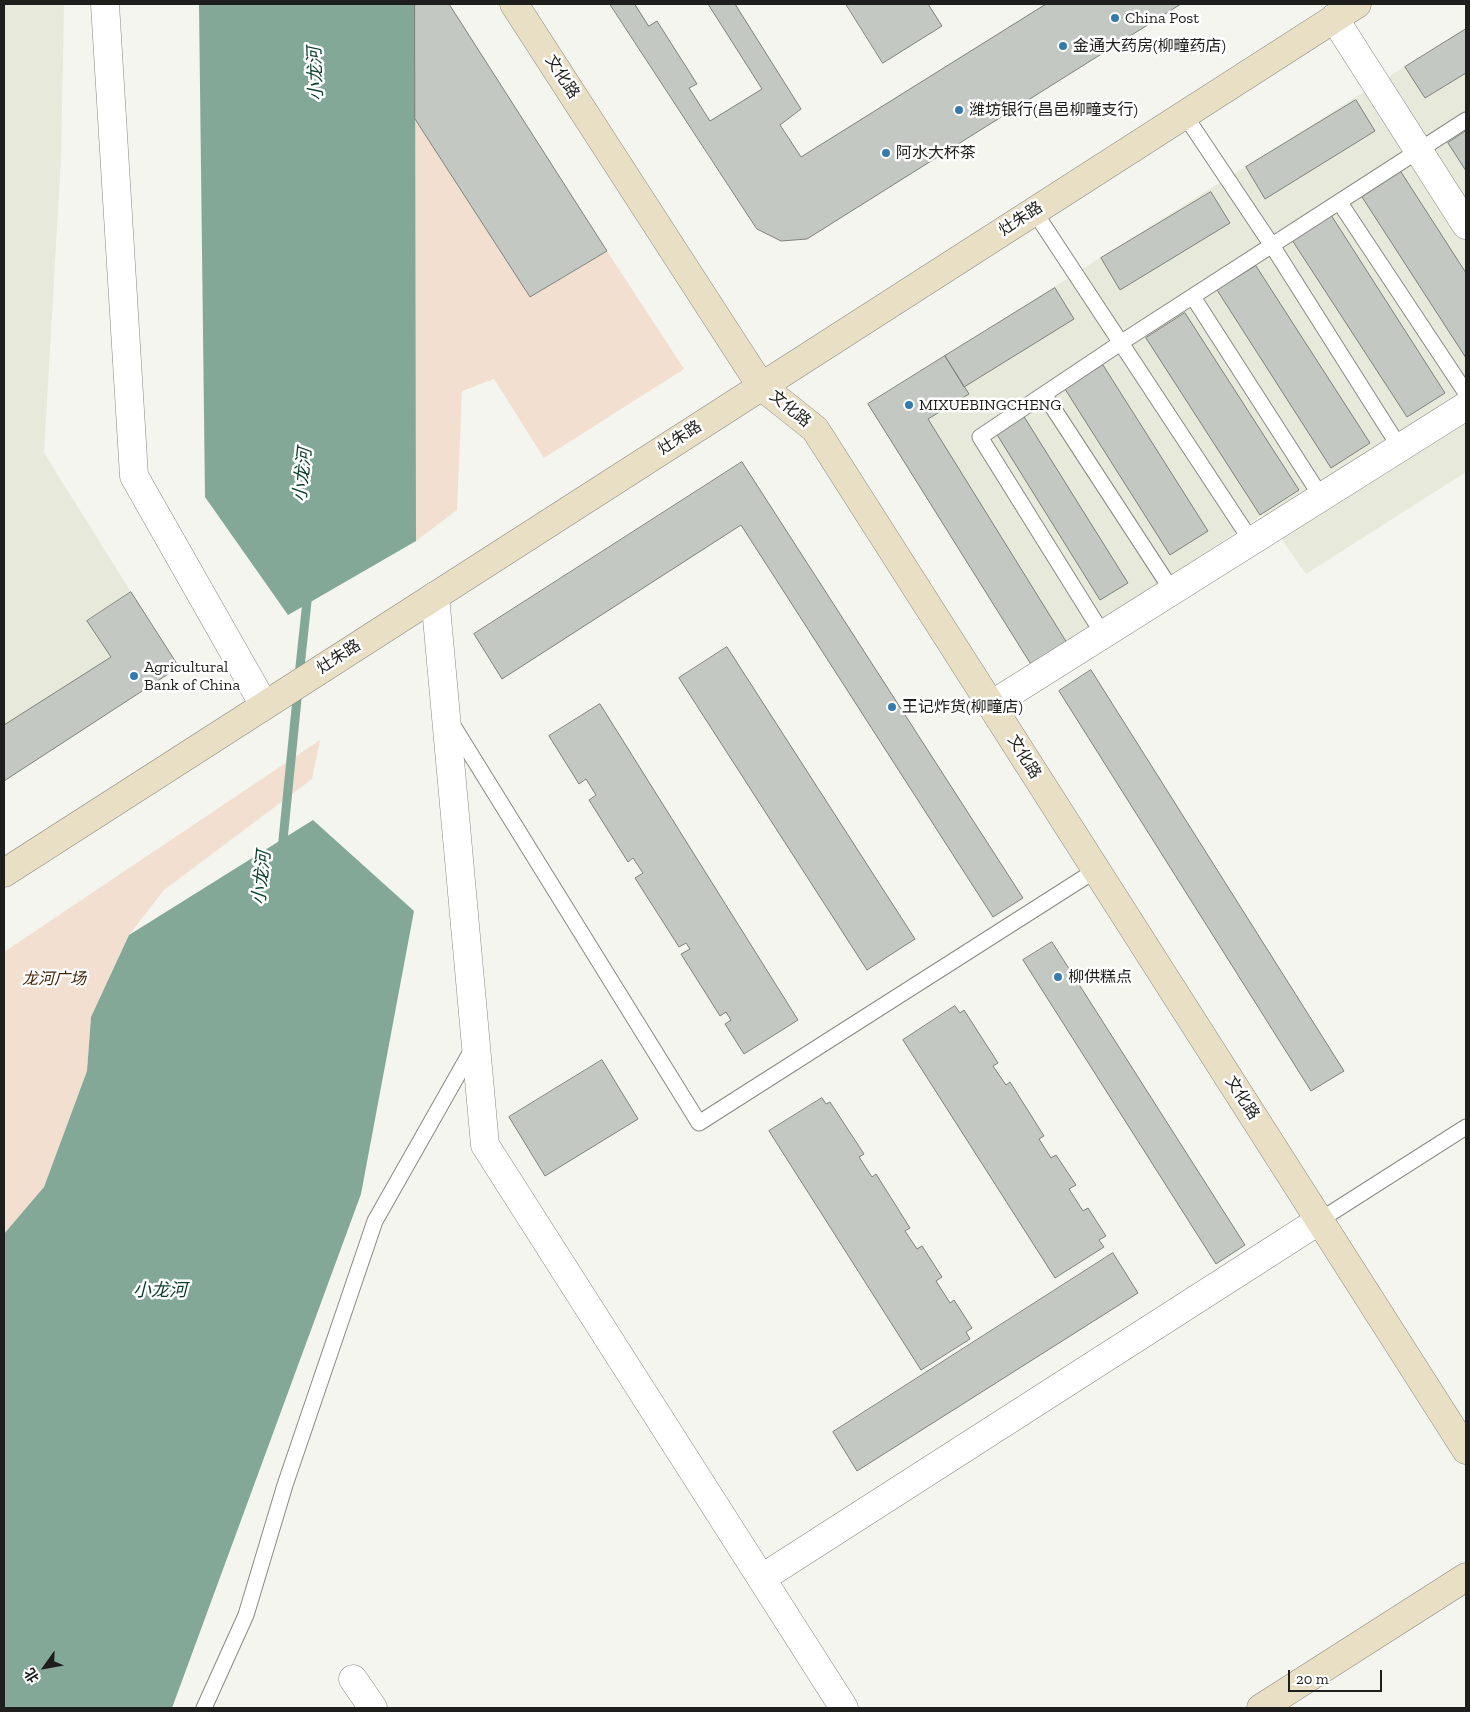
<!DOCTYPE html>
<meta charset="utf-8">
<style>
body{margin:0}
#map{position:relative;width:1470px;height:1712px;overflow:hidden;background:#f4f5ee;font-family:"Zilla Slab","Noto Sans SC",serif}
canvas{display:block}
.frame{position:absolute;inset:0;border:5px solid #1e1e1c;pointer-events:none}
.north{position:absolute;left:20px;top:1642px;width:50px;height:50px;-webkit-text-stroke:4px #fff;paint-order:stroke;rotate:238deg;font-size:14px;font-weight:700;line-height:20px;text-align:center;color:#1e1e1c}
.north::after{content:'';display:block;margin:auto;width:18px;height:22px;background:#1e1e1c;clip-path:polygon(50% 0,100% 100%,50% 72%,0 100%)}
.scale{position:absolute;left:1288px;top:1670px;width:94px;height:22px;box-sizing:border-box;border:2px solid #1e1e1c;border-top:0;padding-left:6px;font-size:15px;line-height:18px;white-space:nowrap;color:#1e1e1c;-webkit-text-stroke:4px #fff;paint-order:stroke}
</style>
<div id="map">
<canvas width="1470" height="1712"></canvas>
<div class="frame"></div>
<div class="north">北</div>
<div class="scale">20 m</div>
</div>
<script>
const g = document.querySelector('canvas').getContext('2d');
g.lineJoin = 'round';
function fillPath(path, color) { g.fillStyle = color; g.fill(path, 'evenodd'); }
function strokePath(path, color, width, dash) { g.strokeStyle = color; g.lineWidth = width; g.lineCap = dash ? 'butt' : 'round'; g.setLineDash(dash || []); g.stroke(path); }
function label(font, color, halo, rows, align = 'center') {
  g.font = font + ' "Zilla Slab","Noto Sans SC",serif'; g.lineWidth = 5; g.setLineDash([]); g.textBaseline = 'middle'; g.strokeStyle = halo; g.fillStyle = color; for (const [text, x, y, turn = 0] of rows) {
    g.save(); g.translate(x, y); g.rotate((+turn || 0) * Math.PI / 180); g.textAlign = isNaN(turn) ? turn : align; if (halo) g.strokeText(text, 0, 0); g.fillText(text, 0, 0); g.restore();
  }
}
const built = new Path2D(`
 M4 4H64L61 158 44 453 131 592 87 621 111 657 4 725Z
 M1466 28V472L1306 574 1264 514 1032 666 868 404Z`);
const green = new Path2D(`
 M415 119 530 297 607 251 684 369 544 458 494 379 462 391 457 510 416 541Z
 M320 740 312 779 164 890 129 935 91 1017 87 1071 44 1187 4 1241V952Z`);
const water = new Path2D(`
 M199 4H415L416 541 288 615 205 497Z
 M313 820 414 911 361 1194 172 1708H4V1234L44 1187 87 1071 91 1017 129 935Z`);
const stream = new Path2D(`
 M299 676 308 592
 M282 850 298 689`);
const building = new Path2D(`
 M415 4H449L607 251 530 297 415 119Z
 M610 4H735L801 109 780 125 801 157 1046 4H1181L807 239 781 241 757 229Z
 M635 4H708L762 89 710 121 689 88 697 84 657 21 649 26Z
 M846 4H928L942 26 883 63Z
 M1466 29V73L1425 98 1405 67Z
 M1356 100 1375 131 1265 199 1246 167Z
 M1466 131V171L1448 143Z
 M1401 172 1466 273V358L1362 197Z
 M1211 192 1230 223 1120 290 1101 258Z
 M1331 215 1445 393 1407 417 1292 240Z
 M1256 266 1370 443 1331 468 1217 290Z
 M1055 288 1074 319 964 387 945 356Z
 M1185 313 1299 490 1260 515 1146 338Z
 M945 356 969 394 928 419 1067 643 1032 666 868 404Z
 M1103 365 1208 531 1170 555 1065 389Z
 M1023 415 1128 583 1100 600 996 433Z
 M742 462 1023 898 993 917 741 525 502 679 474 634Z
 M131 592 179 667 4 781V725L111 657 87 621Z
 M727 647 915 939 867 970 679 678Z
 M1091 670 1344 1071 1311 1091 1059 691Z
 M600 704 798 1020 744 1054 725 1024 731 1020 726 1012 720 1016 681 954 690 949 686 943 679 947 635 878 643 873 633 858 628 862 589 800 596 795 586 779 579 784 549 736Z
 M1052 942 1245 1245 1216 1264 1023 960Z
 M955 1006 960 1013 964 1010 998 1063 993 1066 1006 1085 1010 1082 1044 1136 1039 1139 1051 1158 1056 1155 1076 1185 1069 1189 1083 1211 1088 1208 1106 1236 1099 1240 1104 1247 1055 1278 903 1040Z
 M602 1060 638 1119 545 1176 509 1117Z
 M822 1098 826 1104 830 1102 864 1154 859 1157 872 1177 876 1174 910 1228 905 1231 917 1249 922 1246 942 1277 936 1281 950 1303 954 1300 972 1328 966 1332 970 1339 921 1370 769 1131Z
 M1113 1253 1138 1293 857 1471 833 1432Z`);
const lane = new Path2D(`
 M1184 114 1273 247 1400 448
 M1340 203 1466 393
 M1034 211 1252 542
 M1193 297 1322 498
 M1044 394 1173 592
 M1104 636 980 437 1122 342 1466 120
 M452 724 699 1123 1096 870
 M1320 1220 1466 1127
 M204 1708 246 1615 285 1485 375 1221 473 1048`);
const street = new Path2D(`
 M105 4 134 476 264 705
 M1334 18 1466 225
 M435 596 485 1145 844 1708
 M991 705 1466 406
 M762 1578 1320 1220
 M353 1679 373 1708`);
const secondary = new Path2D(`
 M514 4 761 386 815 429 1466 1450
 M4 873 1357 4
 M1261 1708 1466 1577`);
const markers = [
 [1115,18,5,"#357aaf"],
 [1063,46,5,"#357aaf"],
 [959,110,5,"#357aaf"],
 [886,153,5,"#357aaf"],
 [909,405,5,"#357aaf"],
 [134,676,5,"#357aaf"],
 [892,707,5,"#357aaf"],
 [1058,977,5,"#357aaf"]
];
const poiNames = [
 ["China Post",1125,18],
 ["金通大药房(柳疃药店)",1073,46],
 ["潍坊银行(昌邑柳疃支行)",969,110],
 ["阿水大杯茶",896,153],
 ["MIXUEBINGCHENG",919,405],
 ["Agricultural",144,667],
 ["Bank of China",144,685],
 ["王记炸货(柳疃店)",902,707],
 ["柳供糕点",1068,977]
];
const streetNames = [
 ["文化路",562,77,57],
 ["灶朱路",1021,219,-33],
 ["文化路",790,409,39],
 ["灶朱路",680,438,-33],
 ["灶朱路",339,657,-33],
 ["文化路",1024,757,58],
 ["文化路",1242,1098,57]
];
const parkNames = [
 ["龙河广场",54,979]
];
const waterNames = [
 ["小龙河",316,74,-92],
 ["小龙河",303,475,-84],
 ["小龙河",262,878,-84],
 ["小龙河",160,1291]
];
fillPath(built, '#e7e9db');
fillPath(green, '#f2dfd0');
fillPath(water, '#84a898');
strokePath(stream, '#84a898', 9);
fillPath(building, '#c4c8c2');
strokePath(building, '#7e827d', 1);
strokePath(lane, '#898a84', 17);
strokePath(street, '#898a84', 29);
strokePath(secondary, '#898a84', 29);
strokePath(lane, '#fff', 15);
strokePath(street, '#fff', 28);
strokePath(secondary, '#e9dfc4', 28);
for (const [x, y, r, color] of markers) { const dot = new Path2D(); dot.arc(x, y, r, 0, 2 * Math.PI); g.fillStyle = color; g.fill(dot); strokePath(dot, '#fff', 2); }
label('16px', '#1e1e1c', '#fff', poiNames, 'left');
label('16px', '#1e1e1c', '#fff', streetNames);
label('italic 16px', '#432509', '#fff', parkNames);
label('italic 18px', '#083c2b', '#fff', waterNames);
</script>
